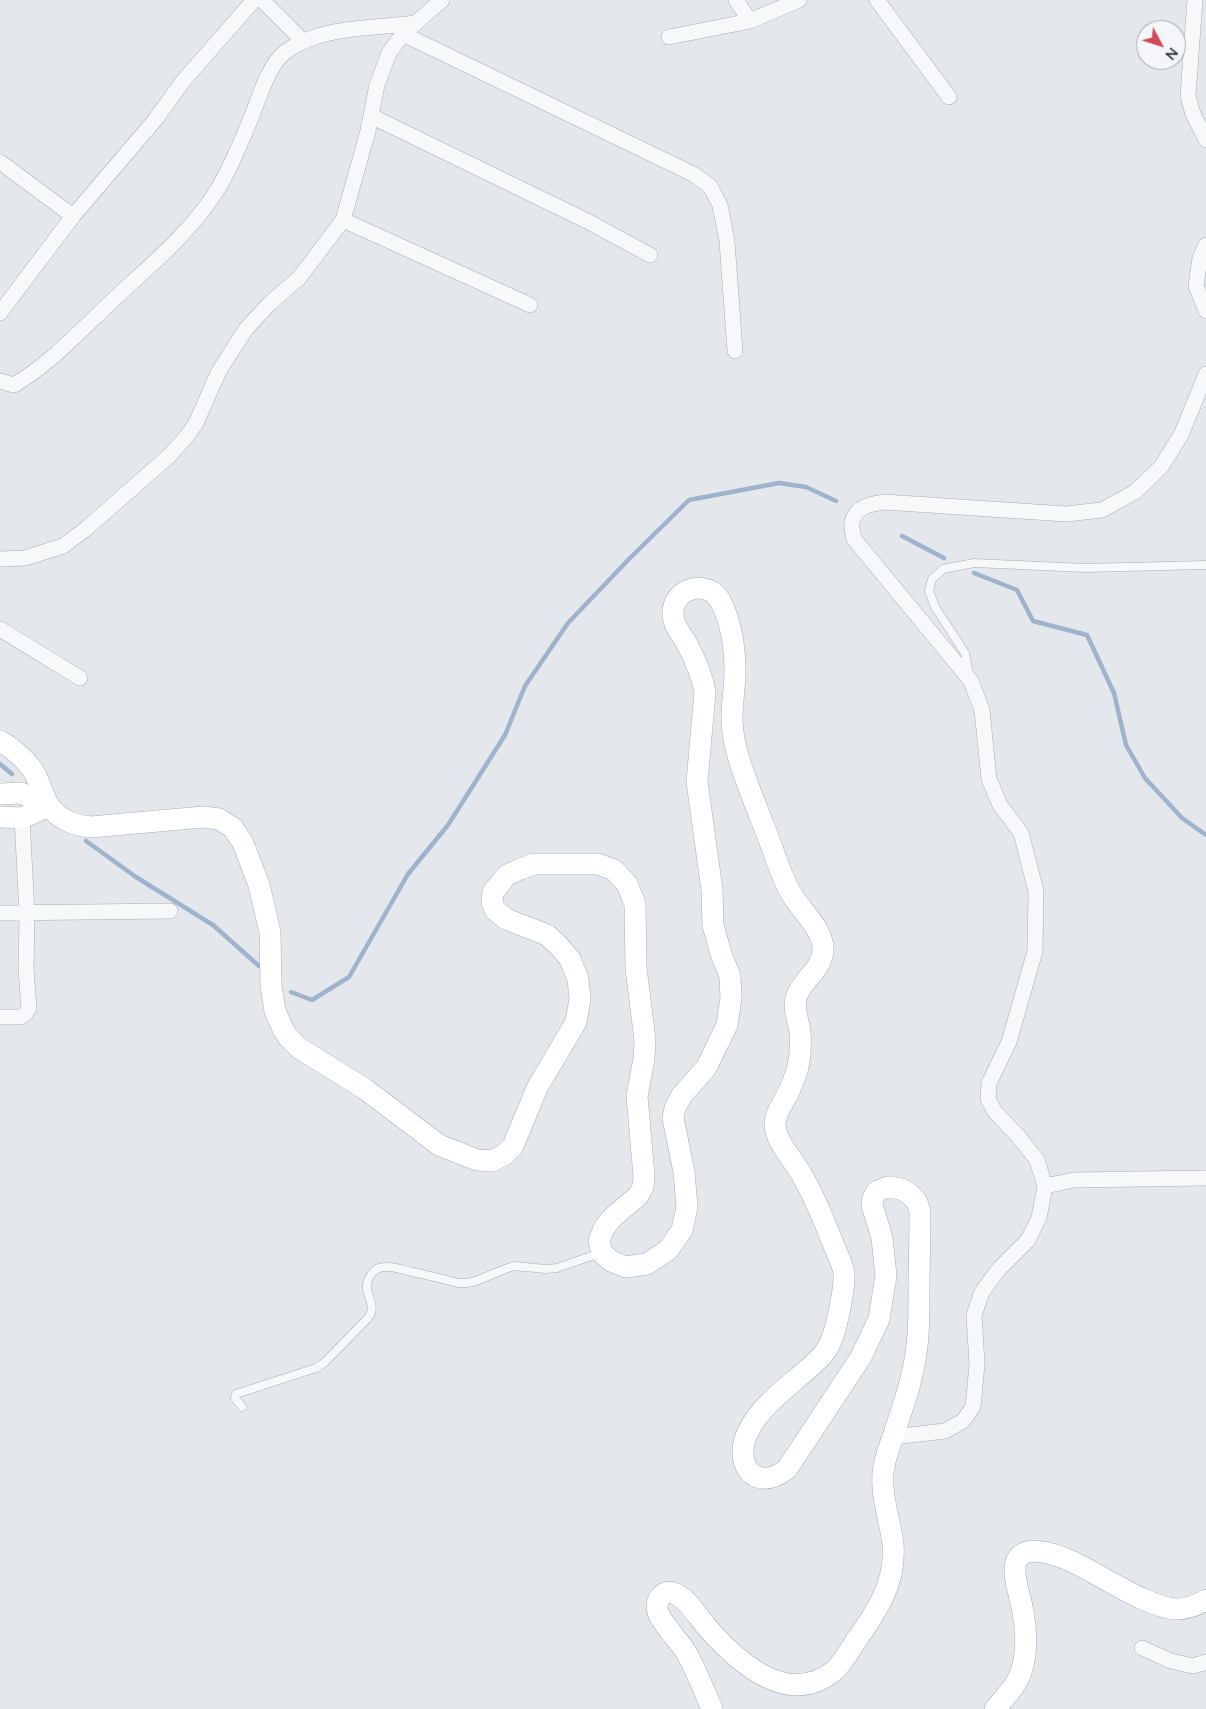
<!DOCTYPE html>
<style>
body{margin:0}
#map{position:relative;width:1206px;height:1709px;overflow:hidden;background:#e4e7ec;font-family:Lato,sans-serif}
canvas{display:block}
.north{position:absolute;left:1136px;top:20px;width:50px;height:50px;box-sizing:border-box;background:#f4f6f9;border:1px solid #a4a8b1;border-radius:50%;rotate:130deg;font-size:14px;font-weight:700;line-height:20px;text-align:center;color:#2b3445}
.north::after{content:'';display:block;margin:auto;width:18px;height:22px;background:#d1495b;clip-path:polygon(50% 0,100% 100%,50% 72%,0 100%)}
</style>
<div id="map">
<canvas width="1206" height="1709"></canvas>
<div class="north">N</div>
</div>
<script>
const g = document.querySelector('canvas').getContext('2d');
g.lineJoin = 'round';
function strokePath(path, color, width, dash) { g.strokeStyle = color; g.lineWidth = width; g.lineCap = dash ? 'butt' : 'round'; g.setLineDash(dash || []); g.stroke(path); }
const stream = new Path2D(`
 M902 536 944 558
 M974 573 1017 590 1033 621 1087 635 1114 693 1126 745 1145 778 1182 818 1206 835
 M0 764 12 774
 M86 841 136 877 213 925 259 966
 M291 992 312 1000 349 977 408 874 448 825 505 735 525 686 568 623 629 559 689 500 779 483 806 487 836 501`);
const lane = new Path2D(`
 M969 674 965 653 935 607 929 591 932 579 943 569 974 563 1085 568 1206 565
 M242 1407 235 1398 236 1394 316 1368 324 1363 368 1318C376 1308 369 1300 367 1289 366 1278 374 1267 385 1267 394 1266 403 1270 412 1272 427 1275 443 1279 458 1283H467L476 1281 505 1269 514 1266 546 1269 557 1268 600 1253`);
const street = new Path2D(`
 M262 0 303 41
 M736 0 750 21
 M877 0 949 97
 M1195 0 1188 96 1193 114 1206 140
 M403 34 693 174 710 186 720 205 727 241 735 351
 M669 37 750 21 799 0
 M371 116 589 222 650 255
 M0 162 73 216
 M343 220 530 305
 M1206 245 1200 258 1196 286 1206 311
 M0 313 73 216 155 120 184 80 254 0
 M0 381 14 385C51 363 80 331 111 302 149 266 192 232 219 187 232 165 241 142 251 118 259 98 268 66 285 52 321 25 374 29 416 23
 M0 559 25 558 63 546 87 528 170 455 187 436 196 423 219 371 246 329 269 304 299 278 343 220 368 131 377 85 389 53 403 34 442 0
 M0 629 80 678
 M0 913 170 911
 M0 1017H21L25 1014 29 1008 26 969 27 914 22 818
 M1045 1186 1074 1180 1206 1178
 M893 1437 945 1431 963 1421 973 1407 977 1364 974 1315 982 1292 999 1269 1028 1240 1039 1218 1045 1186 1037 1160 1018 1136 995 1112 988 1099 989 1083 1009 1042 1035 951 1036 891 1021 833 1000 805 989 779 982 710 971 681 854 539C853 534 851 527 852 522 856 506 871 504 884 502L1066 514 1102 510 1135 492 1161 467 1181 435 1206 374
 M1142 1648 1171 1661 1193 1666 1206 1662`);
const secondary = new Path2D(`
 M0 741C12 748 24 758 32 769 39 779 42 793 48 804 57 819 75 826 91 827L203 817 219 819 233 828 243 843 259 885 270 932 271 986 275 1011 283 1029 288 1037 299 1048 365 1089 439 1145 477 1160 492 1161 504 1155 513 1146 537 1088 576 1022 580 999 578 979 570 959 558 945 547 935 506 919 495 910 492 902 493 892 507 875 520 869 534 864H598L614 870 627 884 635 904 636 968 645 1040 644 1059 637 1096 644 1176 643 1187 638 1196 613 1217 604 1228 599 1241 602 1253 611 1261 626 1267 647 1264 668 1250 682 1230 687 1207 684 1172 673 1118 675 1108 682 1095 706 1068 727 1025 731 998 730 976 721 954 713 925 712 890 697 782 705 692C702 675 695 659 687 644 681 633 673 626 673 613 673 591 699 581 715 594 722 601 725 611 728 620 733 636 735 654 735 671 735 687 732 702 732 718 732 741 740 764 748 785 755 805 764 825 771 845 778 863 783 882 794 898 804 913 822 929 823 948 824 969 801 980 796 998 793 1010 799 1021 800 1033 801 1043 800 1057 798 1067 796 1074 793 1082 790 1089 785 1101 774 1113 775 1126 777 1143 792 1158 800 1172 814 1195 824 1220 834 1246 837 1254 843 1264 844 1273 845 1287 837 1327 831 1341 827 1352 818 1360 809 1368 788 1387 762 1404 749 1430 732 1461 753 1495 787 1469L861 1357 879 1319 886 1276 882 1238 872 1205 873 1198 877 1191 888 1187 901 1189 910 1194 917 1202 920 1212C920 1239 919 1265 919 1291 919 1319 919 1347 912 1374 908 1395 900 1414 894 1434 890 1445 886 1455 884 1466 879 1491 890 1519 893 1544 896 1582 878 1610 857 1639 850 1650 844 1661 835 1670 788 1709 737 1662 705 1625 697 1615 688 1600 676 1594 662 1587 653 1603 659 1615 666 1628 678 1640 686 1652 696 1670 704 1690 712 1709
 M0 794 21 793 49 806
 M0 817 22 818 49 806
 M995 1709C1007 1695 1019 1684 1023 1665 1027 1648 1026 1628 1023 1612 1021 1598 1015 1585 1015 1571 1014 1538 1058 1555 1073 1562 1101 1575 1148 1608 1177 1609 1188 1609 1197 1605 1206 1600`);
strokePath(stream, '#9fb4cc', 4.5);
strokePath(lane, '#a9aeb7', 9);
strokePath(street, '#a9aeb7', 16);
strokePath(secondary, '#a9aeb7', 22);
strokePath(lane, '#f7f8fa', 8);
strokePath(street, '#f7f8fa', 15);
strokePath(secondary, '#fff', 21);
</script>
